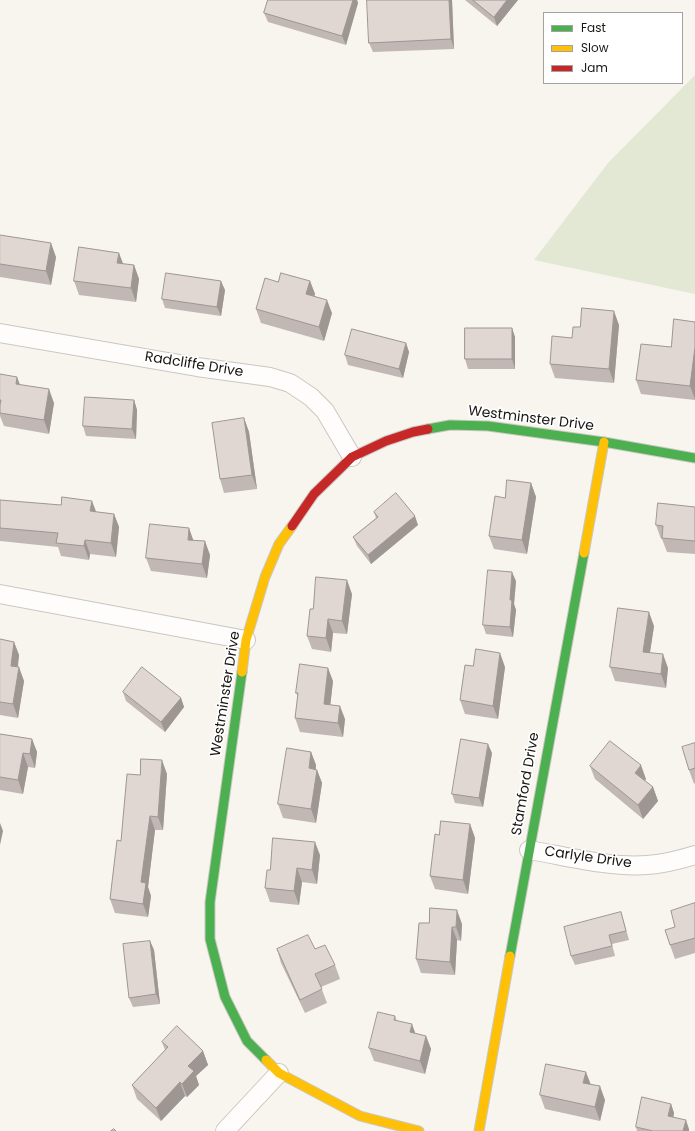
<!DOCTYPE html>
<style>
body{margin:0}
#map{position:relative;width:695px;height:1131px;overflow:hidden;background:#f8f4ee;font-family:Poppins,sans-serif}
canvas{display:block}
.legend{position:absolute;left:543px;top:12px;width:140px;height:72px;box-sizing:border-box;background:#fff;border:1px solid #a3a2a0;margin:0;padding:5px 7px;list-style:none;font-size:12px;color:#191612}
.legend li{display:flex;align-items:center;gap:8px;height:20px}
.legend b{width:20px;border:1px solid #a3a2a0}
</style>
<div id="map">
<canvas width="695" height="1131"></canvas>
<ul class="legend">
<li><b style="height:5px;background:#4caf50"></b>Fast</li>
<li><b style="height:5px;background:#ffc107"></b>Slow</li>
<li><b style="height:5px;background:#c62828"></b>Jam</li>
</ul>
</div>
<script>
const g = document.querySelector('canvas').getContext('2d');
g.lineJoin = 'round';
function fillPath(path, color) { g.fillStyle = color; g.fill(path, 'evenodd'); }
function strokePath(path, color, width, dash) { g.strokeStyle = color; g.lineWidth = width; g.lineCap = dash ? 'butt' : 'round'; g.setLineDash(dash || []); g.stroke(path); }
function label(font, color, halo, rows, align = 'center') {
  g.font = font + ' Poppins,sans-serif'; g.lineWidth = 3.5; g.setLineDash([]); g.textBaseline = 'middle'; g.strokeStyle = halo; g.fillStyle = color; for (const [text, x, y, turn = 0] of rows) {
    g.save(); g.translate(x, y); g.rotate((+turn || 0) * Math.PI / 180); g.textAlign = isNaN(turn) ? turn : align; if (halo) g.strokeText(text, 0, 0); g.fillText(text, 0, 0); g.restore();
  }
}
const green = new Path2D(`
 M695 75V294L534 260 608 163Z`);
const street = new Path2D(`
 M0 333 197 367 270 377 290 383 311 397 325 411 352 457
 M0 594 246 640
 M529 850C566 856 610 868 647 865 663 864 679 860 695 855
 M225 1131 279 1073`);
const fast = new Path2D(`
 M428 429 450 425 488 426 604 442 695 458
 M242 672 210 902V939L225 997 247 1041 266 1060
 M510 956 584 553`);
const slow = new Path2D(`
 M584 553 604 442
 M242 672 246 640 265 577 279 544 292 526
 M266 1060 279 1073 360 1116 419 1131
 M479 1131 510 956`);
const jam = new Path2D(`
 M292 526 314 494 352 457 386 441 413 432 428 429`);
const wall = new Path2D(`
 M268 0H357L358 3 346 45 268 22 264 13Z
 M452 0 454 49 373 52 369 43Z
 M465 0H518L497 26Z
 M0 235 56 257 51 285 0 277Z
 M134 265 139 279 136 302 79 295 74 281Z
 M310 281 315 294 314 296 332 313 324 341 261 323 256 309 278 282Z
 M225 290 221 316 165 308 162 299Z
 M695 322V400L641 394 636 380 671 347Z
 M619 325 614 383 555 378 550 364 580 327Z
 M512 328 515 337V369H468L465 359Z
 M406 343 409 352 403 378 348 365 345 355Z
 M0 374 54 403 49 434 4 426 0 416Z
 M134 400 137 410 136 439 86 436 83 426Z
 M244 418 249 432 257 489 224 493 220 479Z
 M531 483 536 497 527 554 494 549 489 536 505 498Z
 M0 500 114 514 119 527 116 557 90 554 89 560 61 556 58 547 0 541Z
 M695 507V554L667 552 662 539H661L656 525Z
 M374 512 418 525 371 564 357 546 353 537 376 518Z
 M194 540 210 555 207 578 151 571 146 558Z
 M516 581 514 604 516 610 513 637 486 634 483 625Z
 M352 594 347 634 333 633 331 652 312 649 307 636 313 609Z
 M654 626 650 652 668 668 666 688 615 681 610 667Z
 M0 639 14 642 19 655 18 667 24 681 18 718 0 715Z
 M473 666 505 667 498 719 465 714 460 700Z
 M333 681 330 705 345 719 343 737 300 732 295 718 298 697 296 693Z
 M123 692 181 698 184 707 165 732 126 701Z
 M0 734 32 739 37 752 35 768 28 767 23 794 0 790Z
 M695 743V783L694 784 689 770Z
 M311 752 316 765V770H317L322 783 316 823 283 818 278 804Z
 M492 753 483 807 455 803 452 794Z
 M590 766 646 779 645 781 653 787 658 801 643 819 595 779Z
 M167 774 163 830H155L148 887 151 896 148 917 115 913 110 899 121 841 140 775Z
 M470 824 475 838 468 894 435 889 430 876 439 835Z
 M320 855 317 884 302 882 299 905 270 902 265 888 270 870Z
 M695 903V953L675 959 670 945 675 927Z
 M621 912 624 922 629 940 612 944 615 956 575 965 571 956Z
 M419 923 462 924 461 941 457 940 455 975 421 973 416 959Z
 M150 941 154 950 160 1004 133 1007 129 998Z
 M277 949H315L335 965 340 979 321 987 327 1003 305 1013 281 963Z
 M395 1016 397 1021 415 1033 426 1036 431 1049 425 1074 374 1061 369 1048Z
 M162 1042 203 1051 208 1065 196 1076 199 1085 187 1097 185 1096 161 1121 137 1099 132 1085 165 1050Z
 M590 1084 605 1100 600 1121 545 1109 540 1095Z
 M671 1104 674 1113 673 1117 689 1129V1131H637L636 1127Z`);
const shadedWall = new Path2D(`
 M353 0H357L358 3 346 45 342 36Z
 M449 0H452L454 49 451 39Z
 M507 0H518L497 26 494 17Z
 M51 243 56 257 51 285 46 271Z
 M119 253 124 266 117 263Z
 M134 265 139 279 136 302 131 288Z
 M221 281 225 290 221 316 217 307Z
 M310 281 315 294 311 307 306 294Z
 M327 300 332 313 324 341 319 327Z
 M614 311 619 325 614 383 609 369Z
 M512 328 515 337V369L512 359Z
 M406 343 409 352 403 378 399 369Z
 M695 347V399L690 386Z
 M17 377 22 390 16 384Z
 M49 389 54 403 49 434 44 420Z
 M134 400 137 410 136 439 132 429Z
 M244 418 249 432 257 489 252 475Z
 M531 483 536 497 527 554 522 540Z
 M92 501 97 514 90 511Z
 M114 514 119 527 116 557 111 543Z
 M415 516 418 525 371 564 368 555Z
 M189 528 194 542 188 540Z
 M85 540 90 554 89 560 84 546Z
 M205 541 210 555 207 578 202 564Z
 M512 572 516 581 514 604 516 610 513 637 510 627V600Z
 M347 580 352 594 347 634 342 621Z
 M649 612 654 626 648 665 643 652Z
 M328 619 333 633 331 652 326 638Z
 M14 642 19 655 16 679 11 666Z
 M500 653 505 667 498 719 493 706Z
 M663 654 668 668 666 688 661 674Z
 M19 667 24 681 18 718 13 704Z
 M328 668 333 681 329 717 324 704Z
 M181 698 184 707 165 732 161 722Z
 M340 706 345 719 343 737 338 723Z
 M32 739 37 752 35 768 30 754Z
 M488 744 492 753 483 807 479 798Z
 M311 752 316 765 314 782 309 768Z
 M23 753 28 767 23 794 18 780Z
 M162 760 167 774 163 830 158 817Z
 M641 765 646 779 640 786 635 773Z
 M317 770 322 783 316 823 311 809Z
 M653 787 658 801 643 819 638 805Z
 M150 816 155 830 148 887 151 896 148 917 143 904 141 882Z
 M0 823 3 831 0 845Z
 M470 824 475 838 468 894 463 880Z
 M315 842 320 855 317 884 312 870Z
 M297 868 302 882 299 905 294 891Z
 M457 910 462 924 461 941 456 927Z
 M452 927 457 940 455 975 450 962Z
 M150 941 154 950 160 1004 156 994Z
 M412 1024 417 1038 410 1032Z
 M426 1036 431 1049 425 1074 420 1061Z
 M203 1051 208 1065 196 1076 199 1085 187 1097 182 1084 188 1066Z
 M586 1072 591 1085 583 1083Z
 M180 1082 185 1096 161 1121 156 1108Z
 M600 1086 605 1100 600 1121 595 1107Z
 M671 1104 674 1113 672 1125 668 1116Z
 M686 1120 689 1129V1131H683Z`);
const building = new Path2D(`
 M268 0H353L342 36 264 13Z
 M367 0H449L451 39 369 43Z
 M473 0H507L494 17Z
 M0 235 51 243 46 271 0 264Z
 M79 247 119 253 117 263 134 265 131 288 74 281Z
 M166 273 221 281 217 307 162 299Z
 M281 273 310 281 306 294 327 300 319 327 256 309 265 278 278 282Z
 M582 308 614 311 609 369 550 364 552 336 572 338 573 327H580Z
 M674 319 695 322V347L690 386 636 380 641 344 671 347Z
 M465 328H512V359H465Z
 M352 329 406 343 399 369 345 355Z
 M0 374 17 377 16 384 49 389 44 420 0 413V405L1 400H0Z
 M85 397 134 400 132 429 83 426Z
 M244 418 252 475 220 479 212 423Z
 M507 480 531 483 522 540 489 536 495 496 505 498Z
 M396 493 415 516 368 555 353 537 378 517 374 512Z
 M62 497 92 501 90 511 114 514 111 543 85 540 84 546 56 543 58 533 0 528V500L61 505Z
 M658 503 695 507V541L662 538 663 526 656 525Z
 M150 524 189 528 188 540 205 541 202 564 146 558Z
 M488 570 512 572 510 600H512L510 627 483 625Z
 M316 577 347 580 342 621 328 619 326 638 307 636 310 609H313Z
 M618 608 649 612 643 652 663 654 661 674 610 667Z
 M0 639 14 642 11 666 19 667 13 704 0 702Z
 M476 649 500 653 493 706 460 700 465 665 473 666Z
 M300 664 328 668 324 704 340 706 338 723 295 718 298 693H296Z
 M142 667 181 698 161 722 123 692Z
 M0 734 32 739 30 754 23 753 18 780 0 777Z
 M461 739 488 744 479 798 452 794Z
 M610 741 641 765 635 773 653 787 638 805 590 766Z
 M695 743V768L689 770 682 747Z
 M287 748 311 752 309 768 317 770 311 809 278 804Z
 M141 759 162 760 158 817 150 816 141 882 146 883 143 904 110 899 117 840 121 841 127 774 140 775Z
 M441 821 470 824 463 880 430 876 435 834 439 835Z
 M273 838 315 842 312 870 297 868 294 891 265 888 267 870H270Z
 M695 903V938L670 945 665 930 675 927 671 911Z
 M430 908 457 910 456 927H452L450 962 416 959 419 923H429Z
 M621 912 626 931 609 935 612 946 571 956 564 927Z
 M308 935 315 949 325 945 335 965 315 974 322 989 300 1000 277 949Z
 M150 941 156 994 129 998 123 944Z
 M378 1012 395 1016 394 1020 412 1024 410 1032 426 1036 420 1061 369 1048Z
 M177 1026 203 1051 188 1066 194 1071 182 1084 180 1082 156 1108 132 1085 168 1047 162 1042Z
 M546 1064 586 1072 583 1083 600 1086 595 1107 540 1095Z
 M642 1097 671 1104 668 1116 686 1120 683 1131H653L636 1127Z
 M114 1129 116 1131H111Z`);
const streetNames = [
 ["Radcliffe Drive",194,365,9],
 ["Westminster Drive",531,419,7],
 ["Westminster Drive",226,694,-81],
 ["Stamford Drive",526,784,-80],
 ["Carlyle Drive",588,858,8]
];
fillPath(green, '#e3e8d5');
strokePath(street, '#cac7c2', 20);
strokePath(fast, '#cac7c2', 11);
strokePath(slow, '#cac7c2', 11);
strokePath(jam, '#cac7c2', 11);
strokePath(street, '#fefdfc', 18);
strokePath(fast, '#4caf50', 9);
strokePath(slow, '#ffc107', 9);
strokePath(jam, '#c62828', 9);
fillPath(wall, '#c1b8b5');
fillPath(shadedWall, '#9d9693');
fillPath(building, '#e0d6d2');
strokePath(building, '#9d9693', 1);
label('14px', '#191612', '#fff', streetNames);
</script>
